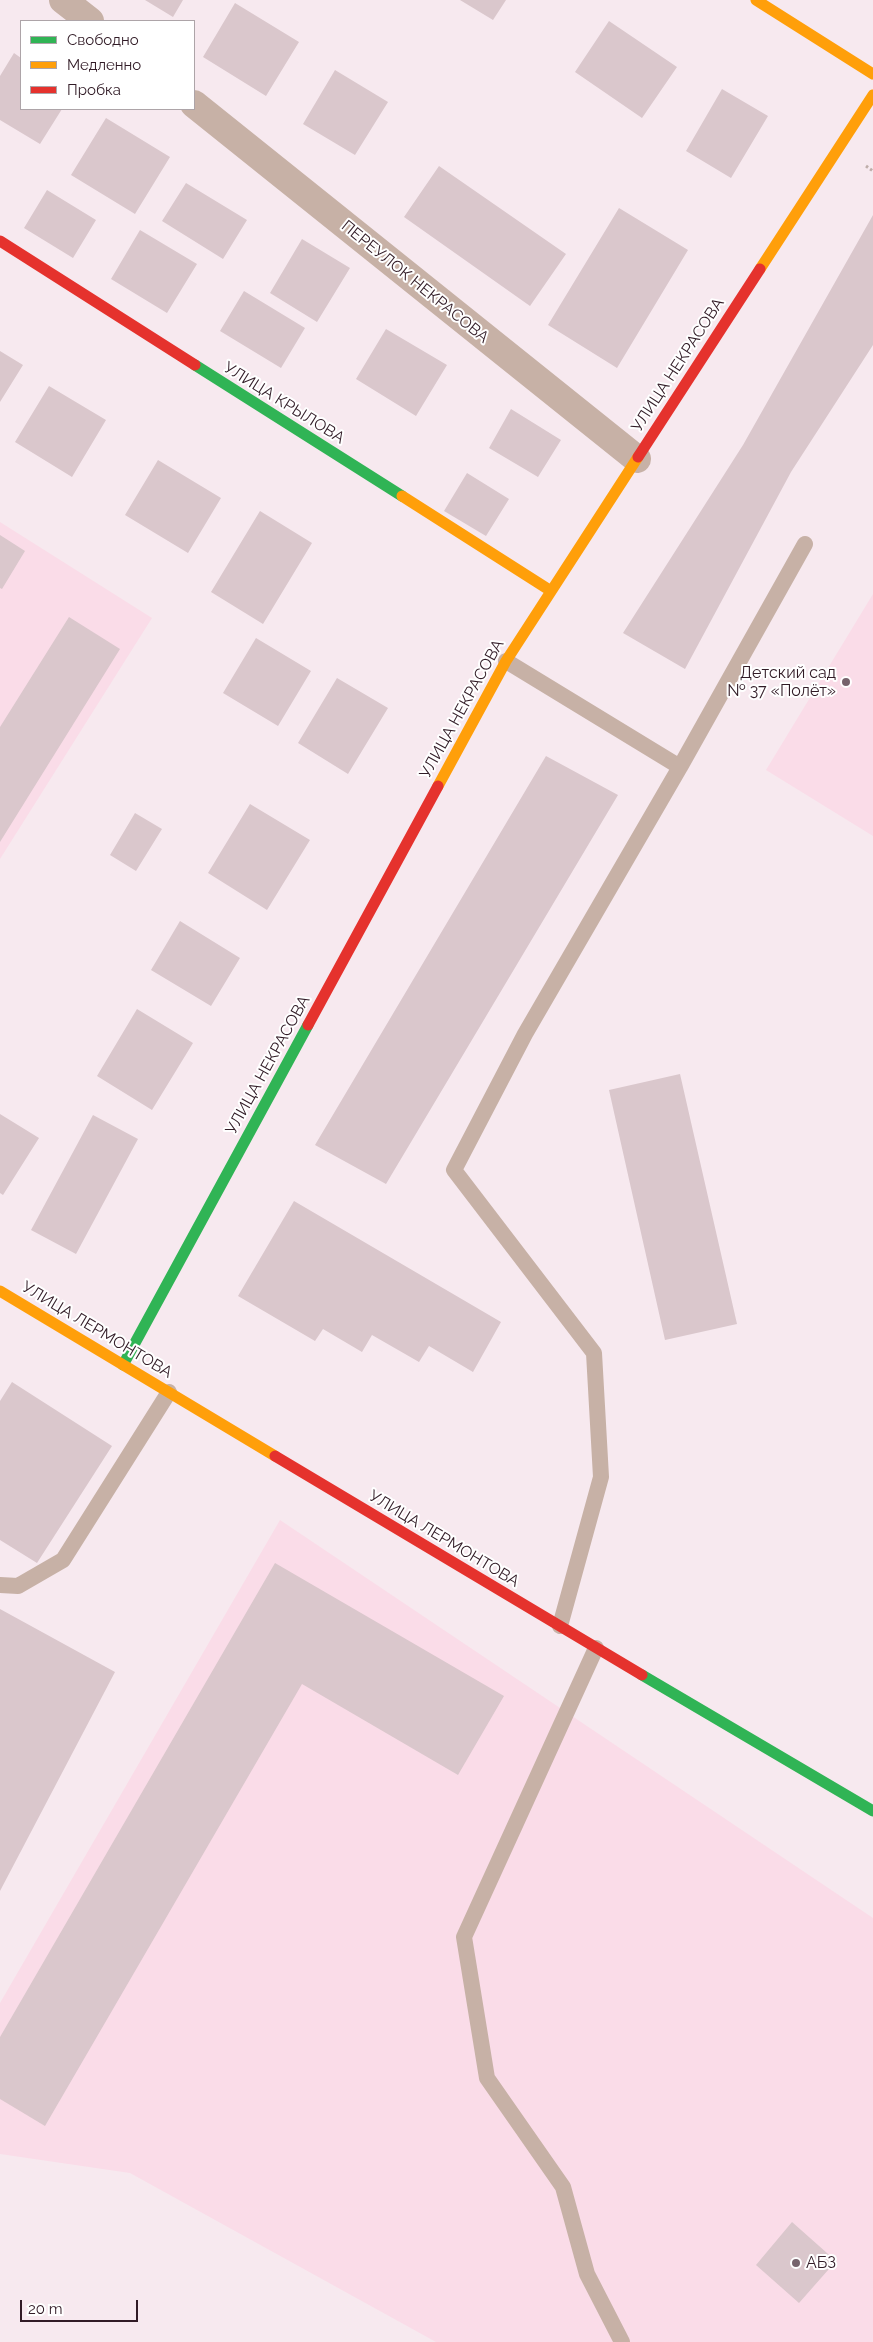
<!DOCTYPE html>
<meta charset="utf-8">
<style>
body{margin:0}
#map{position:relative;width:873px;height:2342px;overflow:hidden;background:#f7e9ef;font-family:Raleway,sans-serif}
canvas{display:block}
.legend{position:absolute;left:20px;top:20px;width:175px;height:90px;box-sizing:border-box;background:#fff;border:1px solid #ada4a8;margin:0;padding:6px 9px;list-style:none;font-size:15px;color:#311b26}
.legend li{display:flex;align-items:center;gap:10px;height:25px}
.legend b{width:25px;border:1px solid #ada4a8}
.scale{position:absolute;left:20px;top:2300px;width:118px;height:22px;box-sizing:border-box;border:2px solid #311b26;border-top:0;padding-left:6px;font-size:15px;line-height:18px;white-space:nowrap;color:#311b26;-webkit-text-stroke:4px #fff;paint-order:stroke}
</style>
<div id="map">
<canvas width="873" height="2342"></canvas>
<ul class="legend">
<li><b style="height:6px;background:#30b455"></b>Свободно</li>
<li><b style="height:6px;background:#ff9f0a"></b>Медленно</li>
<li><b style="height:6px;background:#e5322d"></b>Пробка</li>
</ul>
<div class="scale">20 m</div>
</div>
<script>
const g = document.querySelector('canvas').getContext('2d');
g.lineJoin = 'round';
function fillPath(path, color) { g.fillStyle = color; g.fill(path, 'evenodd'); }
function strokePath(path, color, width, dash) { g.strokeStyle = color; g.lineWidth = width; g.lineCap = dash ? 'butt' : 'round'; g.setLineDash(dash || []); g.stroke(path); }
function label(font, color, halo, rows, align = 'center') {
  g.font = font + ' Raleway,sans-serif'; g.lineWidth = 4; g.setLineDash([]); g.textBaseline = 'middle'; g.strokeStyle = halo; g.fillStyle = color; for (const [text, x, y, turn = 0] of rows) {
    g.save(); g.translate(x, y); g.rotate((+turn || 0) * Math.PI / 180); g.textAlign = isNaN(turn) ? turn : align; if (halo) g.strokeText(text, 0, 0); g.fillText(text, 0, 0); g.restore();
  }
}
const built = new Path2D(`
 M0 522 152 618 0 859Z
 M873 594V836L766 770Z
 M280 1520 873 1918V2342H436L130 2173 0 2154V2003Z`);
const building = new Path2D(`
 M145 0H183L173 17Z
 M460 0H506L493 20Z
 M235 3 299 42 266 96 203 57Z
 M609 21 677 67 642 118 575 72Z
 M14 53 21 58V109H62L40 144 0 120V76Z
 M335 70 388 102 355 155 303 124Z
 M722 89 768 116 731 178 686 151Z
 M106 118 170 157 135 214 71 175Z
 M439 166 566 254 530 306 404 217Z
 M186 183 247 220 223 259 162 221Z
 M47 190 96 220 73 258 24 228Z
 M619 208 688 250 617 368 548 325Z
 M873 215V345L791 472 685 669 623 633 743 445Z
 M140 230 197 264 167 313 111 279Z
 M302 239 350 268 317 322 270 293Z
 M244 291 305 328 281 368 220 331Z
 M386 329 447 365 416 416 356 379Z
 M0 351 23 365 0 402Z
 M49 386 106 420 72 477 15 442Z
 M511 409 561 440 538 477 489 448Z
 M158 460 221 498 188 553 125 515Z
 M467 473 509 499 486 536 444 511Z
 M260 511 312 543 263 624 211 592Z
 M0 535 25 551 2 589 0 588Z
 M69 617 120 649 0 842V727Z
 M256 638 311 671 278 726 223 693Z
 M337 678 388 708 348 774 298 743Z
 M546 756 618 795 386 1184 315 1145Z
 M250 804 310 840 267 910 208 873Z
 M135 813 162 829 136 871 110 855Z
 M180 921 240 958 211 1006 151 970Z
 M137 1009 193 1043 152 1110 97 1076Z
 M680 1074 737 1324 665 1340 609 1090Z
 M0 1114 39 1138 3 1195 0 1193Z
 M93 1115 138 1139 76 1254 31 1230Z
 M294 1201 501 1322 473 1372 429 1346 419 1362 372 1335 362 1352 323 1329 315 1341 238 1296Z
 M12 1382 112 1446 37 1563 0 1540V1401Z
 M275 1563 504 1696 458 1775 302 1684 45 2126 0 2099V2037Z
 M0 1609 115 1672 0 1891Z
 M792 2222 836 2261 799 2303 756 2265Z`);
const path = new Path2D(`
 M866 166 873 171`);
const lane = new Path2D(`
 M506 661 680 767 525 1034 454 1170 594 1353 601 1477 560 1626
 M680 767 805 544
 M0 1585 18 1586 63 1560 169 1392
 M596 1648 464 1937 487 2078 563 2187 587 2274 622 2342`);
const street = new Path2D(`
 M63 0 90 21
 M194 104 637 459`);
const fast = new Path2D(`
 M195 365 402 496
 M123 1365 308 1025
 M642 1675 873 1811`);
const slow = new Path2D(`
 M756 0 873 74
 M760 269 873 95
 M402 496 551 591
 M438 786 506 661 638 457
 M0 1291 275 1456`);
const jam = new Path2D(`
 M0 241 195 365
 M638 457 760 269
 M308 1025 438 786
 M275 1456 642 1675`);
const markers = [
 [846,682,5,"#76636c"],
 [796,2263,5,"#76636c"]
];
const streetNames = [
 ["ПЕРЕУЛОК НЕКРАСОВА",415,282,39],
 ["УЛИЦА НЕКРАСОВА",678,365,-57],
 ["УЛИЦА КРЫЛОВА",284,403,32],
 ["УЛИЦА НЕКРАСОВА",462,709,-61],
 ["УЛИЦА НЕКРАСОВА",268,1065,-61],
 ["УЛИЦА ЛЕРМОНТОВА",97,1330,31],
 ["УЛИЦА ЛЕРМОНТОВА",444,1539,31]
];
const poiNames = [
 ["Детский сад",836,673],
 ["№ 37 «Полёт»",836,691],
 ["АБЗ",806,2263,"left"]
];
fillPath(built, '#fadce8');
fillPath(building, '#dac7cc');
strokePath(path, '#bfaeaa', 3, [2.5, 2.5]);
strokePath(lane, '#c7b1a6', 16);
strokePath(street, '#c7b1a6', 28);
strokePath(fast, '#30b455', 11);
strokePath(slow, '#ff9f0a', 11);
strokePath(jam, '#e5322d', 11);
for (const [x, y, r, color] of markers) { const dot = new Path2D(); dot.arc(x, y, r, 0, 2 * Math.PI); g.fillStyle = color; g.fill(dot); strokePath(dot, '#fff', 2); }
label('16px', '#311b26', '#fff', streetNames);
label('16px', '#311b26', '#fff', poiNames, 'right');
</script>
